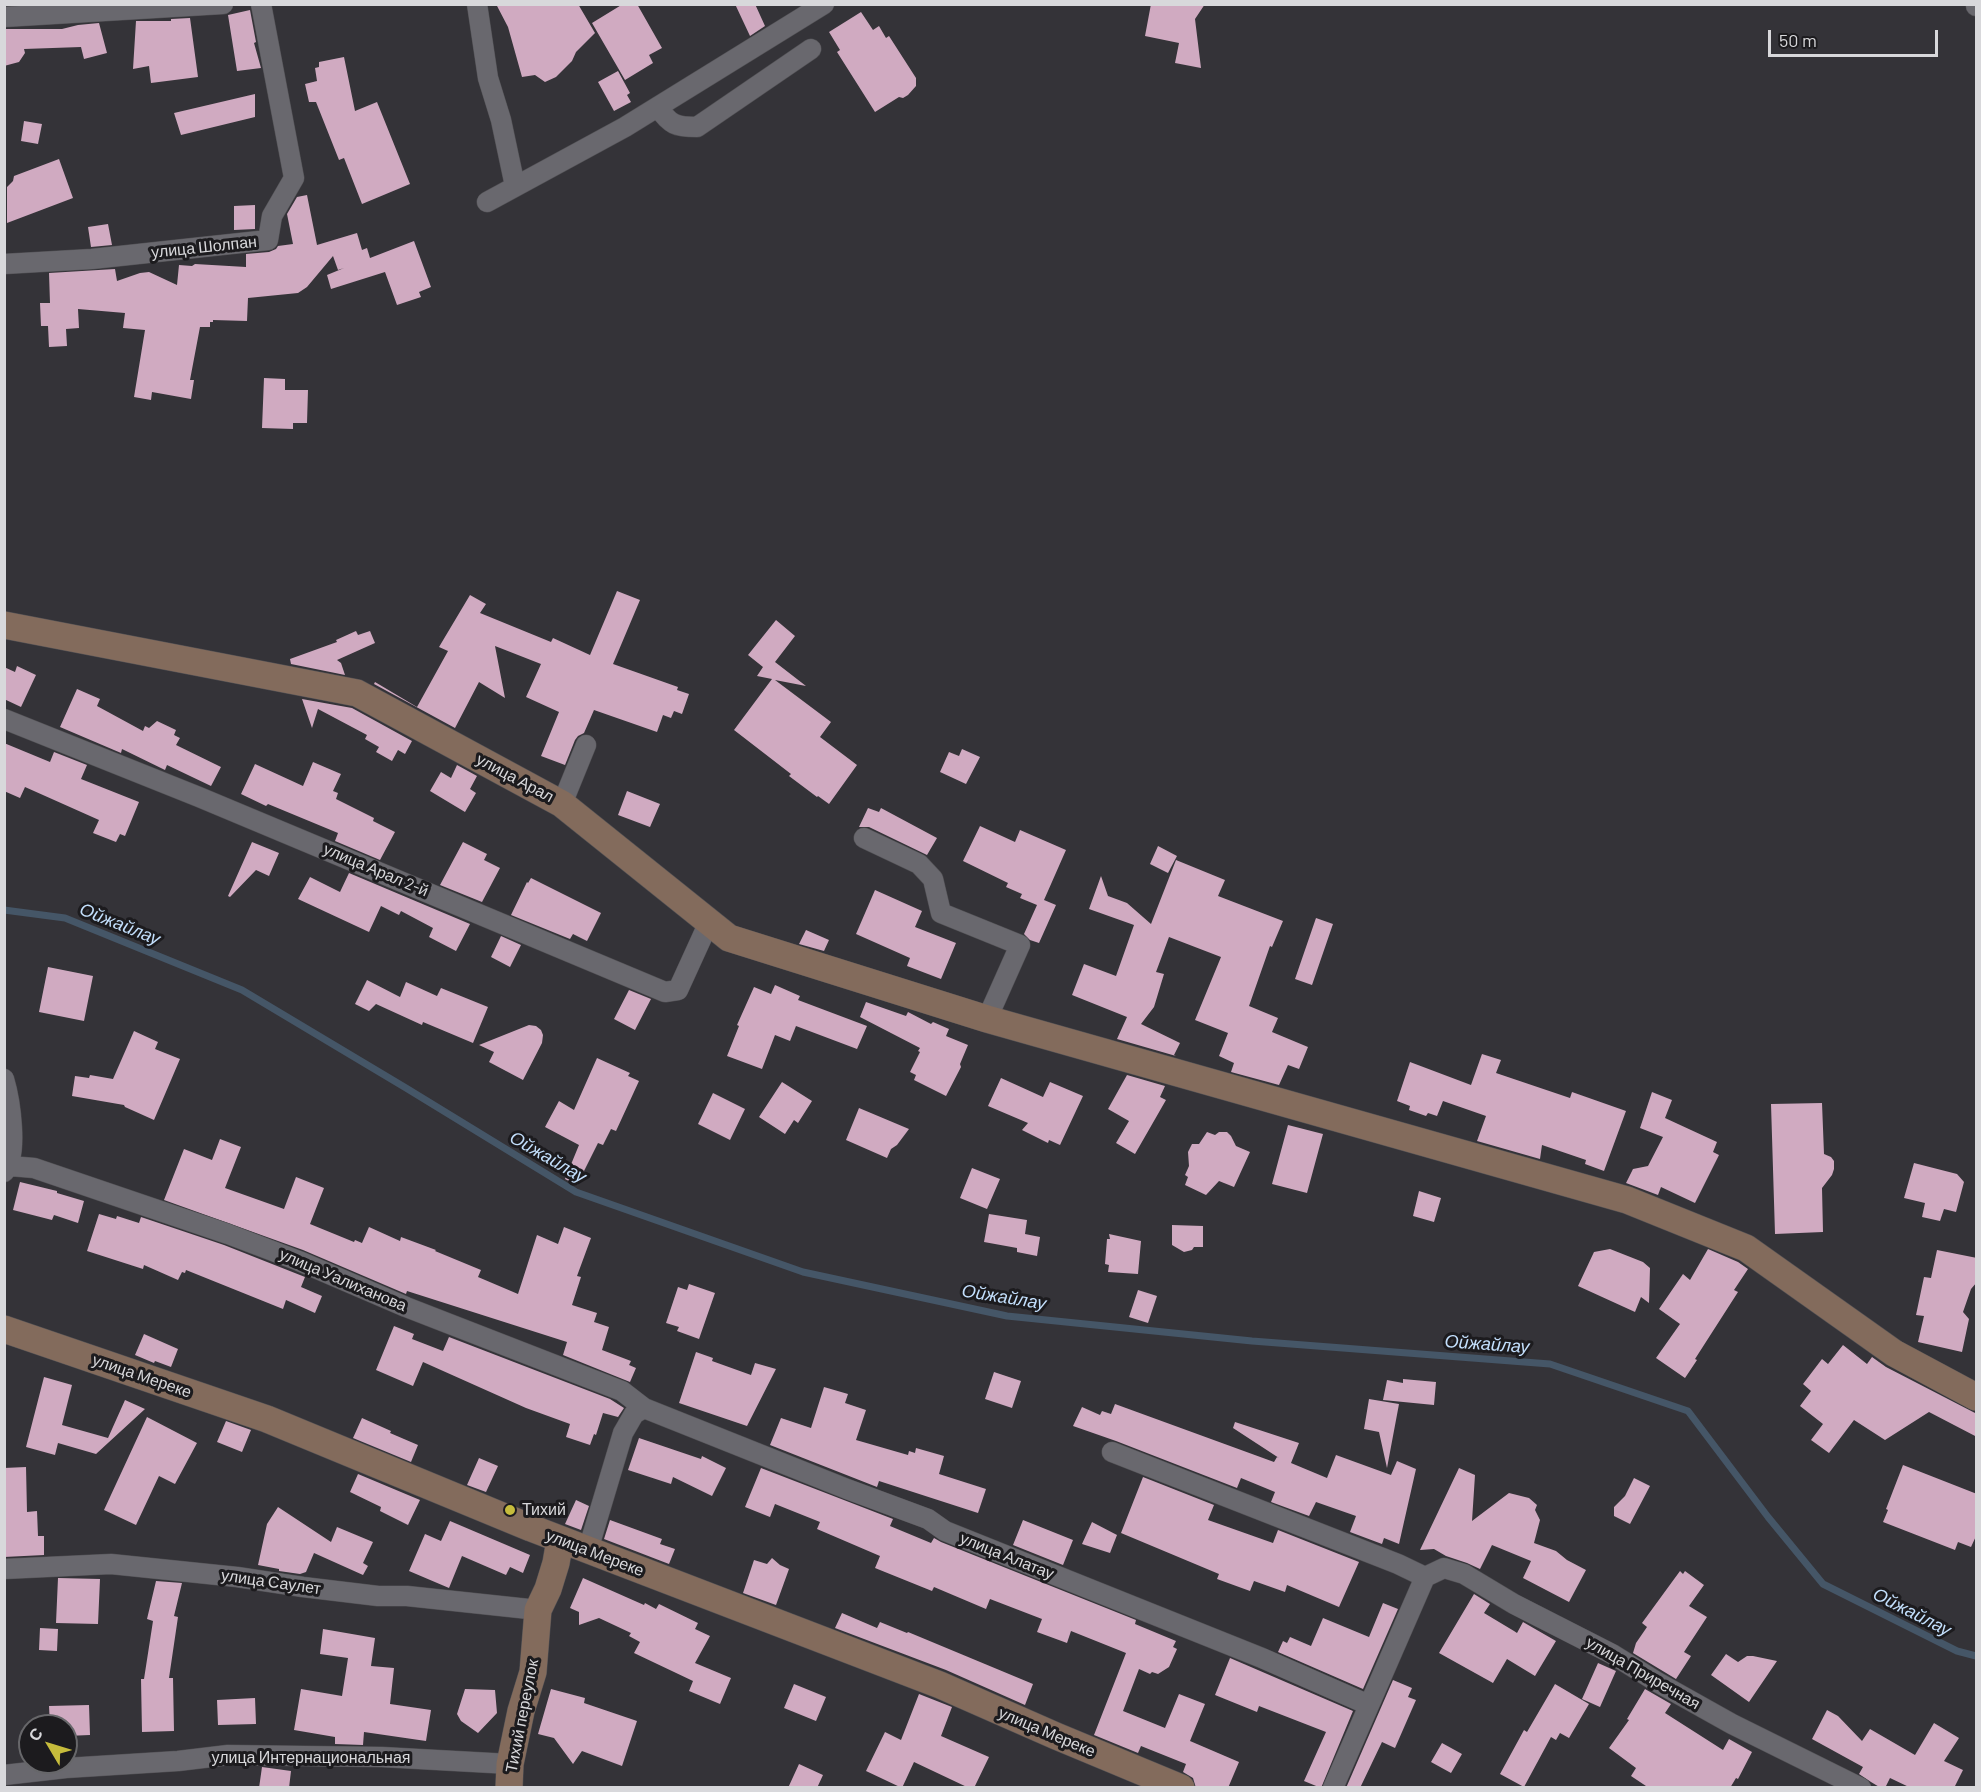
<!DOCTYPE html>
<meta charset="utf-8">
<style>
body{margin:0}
#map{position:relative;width:1981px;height:1792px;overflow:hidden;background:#343338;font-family:Barlow,sans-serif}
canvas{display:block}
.frame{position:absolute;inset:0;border:6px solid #d8d8db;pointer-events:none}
.north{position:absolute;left:18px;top:1714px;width:60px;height:60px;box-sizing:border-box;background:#1c1b1e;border:2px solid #67676a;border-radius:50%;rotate:308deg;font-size:16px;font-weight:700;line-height:24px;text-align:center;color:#d8d8db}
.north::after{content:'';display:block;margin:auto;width:21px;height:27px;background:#c6bc3c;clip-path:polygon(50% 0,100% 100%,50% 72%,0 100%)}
.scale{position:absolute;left:1768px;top:30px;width:170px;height:27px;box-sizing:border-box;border:3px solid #d8d8db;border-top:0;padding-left:8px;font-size:18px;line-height:21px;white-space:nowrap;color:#d8d8db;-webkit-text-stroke:4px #1c1b1e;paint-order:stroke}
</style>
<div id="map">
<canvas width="1981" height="1792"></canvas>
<div class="frame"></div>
<div class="north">С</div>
<div class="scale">50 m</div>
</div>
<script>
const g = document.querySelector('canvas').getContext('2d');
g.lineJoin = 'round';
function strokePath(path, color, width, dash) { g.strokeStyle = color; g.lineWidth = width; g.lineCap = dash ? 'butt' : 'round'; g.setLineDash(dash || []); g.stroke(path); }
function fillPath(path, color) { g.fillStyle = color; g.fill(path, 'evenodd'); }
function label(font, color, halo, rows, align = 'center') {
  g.font = font + ' Barlow,sans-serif'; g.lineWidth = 6; g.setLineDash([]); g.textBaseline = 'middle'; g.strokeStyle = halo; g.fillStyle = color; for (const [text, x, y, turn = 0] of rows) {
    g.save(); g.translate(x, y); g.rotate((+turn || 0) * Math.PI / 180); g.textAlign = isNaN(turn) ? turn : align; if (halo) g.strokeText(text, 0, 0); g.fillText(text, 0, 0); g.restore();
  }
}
const stream = new Path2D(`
 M4 910 65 918 242 990 406 1088 576 1192 803 1272 1007 1316 1252 1341 1550 1364 1688 1411 1768 1517 1823 1584 1957 1651 1976 1656`);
const building = new Path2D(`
 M496 4H578L595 33 576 52 572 61 556 77 545 82 535 75 522 77 508 27Z
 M623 4H637L662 48 649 55 653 63 625 80 592 23Z
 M735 4H755L765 26 750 36Z
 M1151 4H1205L1195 19 1201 68 1175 63 1179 43 1145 36Z
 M250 10 256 42 254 43 261 68 237 71 228 15Z
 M861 12 873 30 879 26 886 38 889 36 916 78V86L908 95 903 98 899 97 875 112 837 52 840 50 829 32Z
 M190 18 198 77 151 83 149 66 133 69 136 21H171V19Z
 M99 23 107 53 84 59 81 47 24 49 25 53 19 62 4 66V29H62L78 25Z
 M344 57 355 111 377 102 410 184 362 204 344 158 339 160 316 102H309L305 84 317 81 315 68 319 67V62Z
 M618 71 630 93 627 95 631 102 614 111 598 82Z
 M255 94V117L181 135 174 113Z
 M24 121 42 124 38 144 21 141Z
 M59 159 73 198 7 223V187L13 181 14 176Z
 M307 195 317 245 357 233 362 250 367 248 370 258 414 241 431 287 419 292 421 297 397 305 385 272 331 289 327 275 344 268 338 270 333 256 307 287 298 293 248 298 247 321 213 320V322H210V327H200L190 380H194L191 399 152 392 151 400 134 397 145 330 123 328 125 313 78 309 79 328 66 329 67 346 49 347 48 326H41L40 303H50L49 273 115 269 117 281 140 273 149 272 177 285 179 265 192 266 195 264 246 267V254L269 252 276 249 278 246 293 244 287 214 297 197Z
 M255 205V229L234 230V206Z
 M108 224 112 245 91 247 88 227Z
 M264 378 285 379V390H308L307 423H293V429L262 428Z
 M617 591 640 600 613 664 678 687 677 690 689 694 682 714 674 711 671 718 663 715 657 732 594 710 584 733 578 736 575 740 565 765 541 756 559 712 526 697 541 664 495 646 505 698 479 682 455 728 374 684 375 682 417 707 448 651 439 647 470 595 486 604 480 613 551 642 553 638 590 655Z
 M776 620 795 636 775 662 806 686 775 680 831 722 820 737 857 765 829 804 818 796 817 797 789 776 791 774 734 730 772 679 757 676 763 667 748 655Z
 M356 631 358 635 370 631 375 643 337 660 341 663 345 675 291 664 290 659 337 642 336 640Z
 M17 666 36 675 21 707 4 699V667L15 672Z
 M77 689 100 699 97 706 143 731 145 726 149 728 157 721 176 730 174 735 180 738 176 745 221 767 211 786 167 765 165 770 122 749 121 753 60 727Z
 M302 699 352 708 412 741 405 754 398 750 392 761 376 752 379 747 365 739 367 735 318 709 312 728Z
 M4 743 50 762 54 752 87 765 81 779 139 802 125 836 120 834 116 842 93 833 99 820 25 787 20 798 4 791Z
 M962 749 980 757 966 784 940 772 949 752 959 756Z
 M313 762 341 774 333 791 338 793 336 799 374 818 373 821 395 832 380 860 335 841 338 833 268 804 266 806 241 794 255 764 303 786Z
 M457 765 477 776 470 789 476 793 465 812 430 791 441 772 451 778Z
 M627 791 660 804 650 827 618 815Z
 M868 808 879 812 881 808 937 838 927 855 869 827H859Z
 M980 826 1015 842 1020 830 1066 850 1044 900 1056 905 1039 943 1030 940 1024 934 1037 905 1020 898 1022 894 1006 887 1008 883 963 861Z
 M252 842 279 853 269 876 256 870 230 897 228 896Z
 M463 842 487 854 484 860 500 868 482 902 440 885Z
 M1158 846 1177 856 1168 873 1150 864Z
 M1176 860 1225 880 1218 896 1283 921 1272 947 1270 946 1249 1006 1278 1018 1272 1032 1308 1047 1299 1069 1288 1065 1279 1085 1231 1072 1234 1063 1219 1056 1228 1033 1195 1020 1221 957 1169 937 1156 972 1164 974 1154 1007 1141 1024 1180 1043 1174 1055 1176 1056 1117 1039 1127 1017 1072 995 1084 964 1116 976 1134 925 1089 909 1101 876 1108 896 1127 903 1151 924Z
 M349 873 470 924 456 951 429 937 433 928 401 911 399 915 381 906 369 932 298 899 310 877 340 892Z
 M531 878 601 913 587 941 573 934 570 939 511 915 527 882 528 883Z
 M875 890 922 911 915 927 956 943 941 979 907 966 910 958 856 934Z
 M1316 918 1333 924 1312 985 1295 979Z
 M806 930 829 940 824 951 799 944Z
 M501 936 521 945 510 967 491 957Z
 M48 967 93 976 84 1021 39 1012Z
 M367 980 400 997 406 982 437 996 441 988 488 1007 473 1043 423 1022 422 1025 376 1004 369 1011 355 1004Z
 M775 985 800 996 798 1000 867 1026 857 1049 796 1026 790 1041 775 1035 762 1069 727 1056 739 1026 737 1025 754 987 771 994Z
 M629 990 651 999 635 1030 614 1019Z
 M866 1002 906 1016 908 1012 931 1024 933 1022 949 1029 946 1036 968 1045 960 1064 961 1067 946 1096 914 1080 916 1075 910 1072 920 1052 918 1051 920 1048 860 1017Z
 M529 1025 536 1026 541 1030 543 1035 542 1043 523 1080 489 1062 494 1052 479 1045Z
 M134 1031 158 1042 155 1049 180 1059 154 1120 125 1107 124 1105 72 1096 75 1076 89 1078 90 1075 113 1079Z
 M1482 1054 1501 1060 1496 1073 1570 1098 1572 1092 1626 1111 1604 1171 1585 1164 1586 1160 1542 1145 1540 1159 1477 1141 1486 1116 1443 1101 1437 1116 1428 1113 1426 1116 1409 1110 1410 1106 1397 1101 1410 1062 1471 1085Z
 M597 1058 630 1073 628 1076 639 1081 616 1131 611 1129 603 1145 598 1143 577 1185 565 1179 579 1145 545 1127 559 1101 574 1110Z
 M1127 1075 1165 1086 1160 1097 1166 1100 1135 1154 1116 1143 1129 1121 1108 1109Z
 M1001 1078 1043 1097 1050 1082 1083 1096 1060 1145 1049 1140 1048 1143 1022 1130 1028 1123 988 1106Z
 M782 1082 812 1101 798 1123 794 1120 785 1134 759 1117Z
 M1652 1092 1672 1100 1665 1118 1717 1142 1713 1152 1719 1155 1695 1203 1661 1187 1658 1195 1626 1183 1633 1169 1648 1166 1663 1137 1640 1128Z
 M713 1093 745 1109 730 1140 698 1124Z
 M1822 1103 1824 1154 1831 1157 1834 1161V1169L1832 1175 1822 1188 1823 1232 1775 1234 1771 1104Z
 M859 1108 909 1129 897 1145 891 1149 887 1158 846 1140Z
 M1288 1125 1323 1134 1307 1193 1272 1184Z
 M1207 1132 1215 1135 1219 1132H1227L1231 1136 1236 1146 1250 1152 1234 1187 1219 1181 1206 1195 1185 1185 1188 1177 1185 1175 1189 1166 1188 1152 1192 1144H1199Z
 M220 1139 241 1147 225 1188 284 1209 296 1177 324 1188 310 1224 354 1242 355 1240 362 1243 369 1227 400 1241 401 1237 436 1250 435 1251 481 1270 478 1277 518 1294 537 1235 558 1244 564 1227 591 1238 577 1276 581 1277 572 1305 597 1313 594 1322 609 1327 602 1350 631 1361 629 1365 636 1368 630 1382 563 1355 567 1342 407 1291 406 1294 303 1250 164 1200 184 1149 212 1160Z
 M1914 1163 1957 1174 1964 1182 1956 1212 1944 1209 1940 1221 1922 1217 1925 1203 1904 1198Z
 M972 1168 1000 1179 987 1209 960 1198Z
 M20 1182 57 1191V1193L84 1201 78 1223 54 1215 52 1220 13 1210Z
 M1419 1191 1441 1198 1434 1222 1413 1216Z
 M99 1214 116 1219 117 1216 139 1223 141 1217 224 1245 305 1277 301 1287 322 1296 315 1313 286 1300 283 1309 186 1270 185 1273 182 1272 178 1280 144 1265 143 1269 87 1251Z
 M989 1214 1027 1220 1025 1234 1040 1237 1037 1256 1017 1252V1248L984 1242Z
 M1172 1225 1203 1226V1247H1194L1192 1250 1184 1252 1172 1245Z
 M1109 1234 1141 1241 1138 1274 1108 1272 1109 1265 1105 1264 1107 1239H1110Z
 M1610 1249 1643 1262 1650 1268 1649 1303 1641 1297 1635 1312 1578 1286 1594 1252Z
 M1708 1249 1738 1262 1748 1269 1734 1290 1738 1292 1695 1359 1697 1360 1685 1378 1656 1358 1680 1324 1659 1309 1683 1274 1690 1280Z
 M1937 1250 1977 1258V1282L1971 1289 1963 1312 1969 1319 1962 1352 1918 1342 1924 1316 1916 1315 1924 1277 1931 1278Z
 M689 1284 715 1293 699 1339 677 1331 679 1327 666 1323 678 1287 687 1290Z
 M1138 1290 1157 1296 1148 1323 1129 1317Z
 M394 1326 414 1334 412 1339 443 1351 449 1337 610 1399 624 1408 618 1417 603 1413 596 1435 594 1434 590 1445 566 1437 570 1424 526 1408 423 1362 413 1386 376 1370Z
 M144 1334 178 1349 171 1367 155 1361 154 1363 135 1355Z
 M1843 1345 1867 1364 1872 1357 1886 1367 1977 1414V1437L1929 1412 1885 1440 1854 1420 1829 1453 1811 1440 1823 1424 1800 1406 1811 1391 1803 1384 1822 1359 1828 1364Z
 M696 1352 713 1358 712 1361 751 1375 755 1363 776 1369 747 1426 679 1403Z
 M994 1372 1021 1381 1012 1408 985 1399Z
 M44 1377 72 1385 62 1425 108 1438 125 1400 145 1409 96 1454 58 1443 55 1455 26 1447Z
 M1403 1379 1436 1382 1434 1405 1383 1400 1387 1380 1403 1383Z
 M824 1387 848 1394 845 1403 866 1410 856 1440 908 1455 909 1451 915 1453 916 1448 944 1456 939 1474 986 1489 978 1513 879 1481 877 1487 770 1445 781 1418 811 1428Z
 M1369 1399 1399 1404 1387 1468 1379 1432 1364 1429Z
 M1115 1404 1274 1462 1277 1457 1279 1458 1233 1428 1235 1422 1299 1443 1291 1463 1327 1478 1336 1455 1391 1475 1397 1461 1416 1469 1399 1544 1384 1538 1382 1544 1350 1532 1356 1516 1316 1502 1309 1516 1271 1502 1275 1492 1241 1478 1237 1488 1116 1441 1073 1426 1082 1407 1100 1415 1102 1411 1111 1414Z
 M147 1417 197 1443 175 1484 159 1476 136 1525 104 1510Z
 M362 1418 391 1431 390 1433 418 1445 411 1462 353 1438Z
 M226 1421 251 1430 242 1452 217 1442Z
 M639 1438 701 1459 702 1456 726 1468 712 1496 673 1477 671 1484 628 1470Z
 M479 1458 498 1466 486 1492 467 1485Z
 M1903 1465 1977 1494V1534L1971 1547 1958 1542 1955 1550 1883 1522 1888 1510 1886 1509Z
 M26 1467 27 1512 37 1511 38 1536H44V1555L4 1557V1468Z
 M761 1468 893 1519 890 1526 931 1543 934 1538 941 1542 1136 1620 1135 1624 1176 1641 1173 1647 1177 1649 1169 1667 1158 1674 1152 1672 1150 1674 1139 1669 1123 1711 1165 1728 1179 1694 1205 1704 1190 1741 1239 1762 1228 1788H1196L1193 1778 1183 1772 1186 1764 1141 1746 1138 1753 1094 1735 1126 1653 1071 1631 1067 1643 1037 1632 1042 1619 990 1599 986 1609 934 1587 932 1591 875 1568 880 1556 817 1529 820 1522 775 1504 770 1517 745 1507Z
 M1459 1468 1475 1475 1472 1521 1509 1493 1529 1498 1537 1505 1535 1510 1540 1520 1534 1543 1556 1551 1567 1560 1586 1570 1569 1602 1523 1578 1531 1561 1492 1545 1480 1569 1467 1563 1446 1556 1434 1549 1420 1550Z
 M358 1474 420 1500 408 1525 380 1511 381 1507 350 1492Z
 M1143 1477 1214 1505 1208 1520 1273 1543 1278 1530 1359 1562 1339 1607 1287 1585 1285 1592 1254 1581 1250 1591 1217 1579 1219 1574 1121 1533Z
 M1634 1478 1650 1486 1630 1524 1614 1516V1507L1625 1496Z
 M576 1500 589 1506 581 1530 565 1524Z
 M278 1507 331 1542 337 1527 373 1542 363 1563 368 1566 363 1575 314 1553 306 1572 300 1574 279 1571V1569L258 1565 267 1524Z
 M610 1520 662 1539 660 1544 675 1549 669 1564 604 1539Z
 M1023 1520 1073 1540 1063 1565 1013 1545Z
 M450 1521 530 1555 523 1573 510 1567 506 1575 462 1556 449 1588 409 1571 425 1534 441 1541Z
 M1092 1522 1117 1535 1110 1553 1082 1544Z
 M772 1558 780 1565 789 1569 776 1605 743 1593 754 1560 767 1564Z
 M1680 1571 1683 1574 1685 1571 1704 1585 1689 1606 1707 1617 1684 1652 1691 1656 1676 1679 1633 1653 1636 1643 1647 1627 1642 1623Z
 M58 1578 100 1579 98 1624 56 1623Z
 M583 1578 644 1605 645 1603 656 1609 659 1604 698 1623 695 1629 710 1636 695 1663 731 1678 720 1704 689 1691 693 1681 634 1653 640 1642 629 1636 631 1633 599 1618 579 1625V1612L570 1608Z
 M156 1581 182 1583 174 1616 178 1617 169 1678H173L174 1731 142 1732 141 1679H144L153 1621 147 1619Z
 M1474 1594 1490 1604 1484 1613 1514 1631 1517 1633 1523 1622 1556 1641 1535 1676 1507 1659 1493 1683 1439 1653Z
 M1383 1603 1398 1609 1363 1689 1278 1652 1283 1641 1287 1643 1290 1637 1311 1646 1323 1618 1369 1637Z
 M842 1613 877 1628 880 1622 907 1633 908 1632 1033 1684 1025 1705 946 1670 835 1628Z
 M40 1628 58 1629 57 1651 39 1650Z
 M323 1629 375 1638 371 1666 394 1668 390 1704 431 1710 426 1741 364 1732 363 1745 335 1744V1737L294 1730 301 1689 342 1696 348 1658 320 1654Z
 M1726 1654 1738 1662 1747 1656H1753L1777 1661 1749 1702 1711 1675Z
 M1230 1658 1353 1711 1321 1788 1304 1781 1326 1732 1259 1706 1257 1712 1215 1695Z
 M1598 1663 1616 1671 1600 1707 1582 1699Z
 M1393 1680 1412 1688 1408 1697 1416 1700 1395 1748 1382 1742 1360 1788H1346Z
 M794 1684 826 1697 816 1721 784 1708Z
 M1555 1684 1589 1704 1569 1738 1560 1733 1556 1740 1551 1737 1524 1787 1500 1774 1524 1730 1527 1732Z
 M465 1689 495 1690 497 1713 478 1733 461 1721 457 1714Z
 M551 1689 585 1698 584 1703 637 1721 622 1766 582 1751 573 1764 554 1738 538 1734Z
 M1645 1689 1671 1704 1665 1713 1723 1750 1729 1739 1752 1752 1738 1779 1736 1778 1730 1788H1649L1631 1776 1636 1768 1609 1748 1629 1720 1627 1719Z
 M919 1694 952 1707 941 1736 989 1757 974 1788H969L914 1762 902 1788 866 1771 885 1732 901 1740Z
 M255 1698 256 1724 218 1725 217 1700Z
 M89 1705 90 1735 66 1736V1726H50L49 1706Z
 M1827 1710 1838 1716 1862 1741 1870 1729 1915 1755 1934 1723 1959 1738 1944 1761 1963 1770 1954 1788H1911L1890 1778 1885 1788H1881L1871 1782 1859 1774 1863 1767 1812 1739Z
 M1442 1743 1462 1754 1451 1773 1431 1762Z
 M799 1764 823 1775 817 1788H788Z
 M262 1767 291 1771 289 1788H259Z`);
const street = new Path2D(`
 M477 4 488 78 501 120 515 186
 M1976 4V6
 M4 17 223 4
 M658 107C670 125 676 127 697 127L811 49
 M487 202 625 127 824 4
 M4 264 92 259 268 240 272 216 294 178 261 4
 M4 719 199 797 665 992 678 990 709 922
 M562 804 586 745
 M864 838 919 864 933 879 941 913 1020 945 987 1019
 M4 1079C10 1099 19 1156 4 1172
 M10 1166 34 1168 228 1234 299 1261 406 1307 622 1391 644 1408 847 1489 928 1519 945 1531 1262 1658 1369 1705
 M1112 1452 1398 1564 1425 1577
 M588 1550 623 1433 634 1414 644 1408
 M4 1569 111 1564 237 1577 303 1587 378 1596H407L538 1610
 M1425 1577 1444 1568 1464 1574 1514 1604 1612 1654 1657 1682 1732 1724 1861 1788
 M4 1775 66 1768 178 1761 228 1755 382 1757 510 1764
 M1333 1788 1425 1577`);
const secondary = new Path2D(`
 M4 625 357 693 562 804 729 938 987 1019 1627 1200 1746 1248 1894 1353 1976 1397
 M4 1329 267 1419 531 1528 940 1685 1056 1736 1181 1788
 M509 1788 510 1764 521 1711 533 1672 538 1610 548 1589 556 1563 560 1540`);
const markers = [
 [510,1510,6,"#c6bc3c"]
];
const streetNames = [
 ["улица Шолпан",204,247,-6],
 ["улица Арал",515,778,28],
 ["улица Арал 2-й",376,870,23],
 ["улица Уалиханова",343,1280,23],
 ["улица Мереке",142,1376,19],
 ["улица Мереке",595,1553,21],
 ["улица Алатау",1007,1556,22],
 ["улица Саулет",271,1582,8],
 ["улица Приречная",1643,1673,30],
 ["Тихий переулок",522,1716,-79],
 ["улица Мереке",1047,1732,23],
 ["улица Интернациональная",311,1758]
];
const poiNames = [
 ["Тихий",522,1510]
];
const waterNames = [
 ["Ойжайлау",120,924,22],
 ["Ойжайлау",548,1157,30],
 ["Ойжайлау",1004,1297,9],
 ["Ойжайлау",1487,1344,4],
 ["Ойжайлау",1912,1612,27]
];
strokePath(stream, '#455667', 7);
fillPath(building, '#d0aac1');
strokePath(street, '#515054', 21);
strokePath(secondary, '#515054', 28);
strokePath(street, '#69686e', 20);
strokePath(secondary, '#836b5c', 27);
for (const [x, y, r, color] of markers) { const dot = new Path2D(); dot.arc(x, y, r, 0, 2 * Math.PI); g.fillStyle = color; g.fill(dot); strokePath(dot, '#1c1b1e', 2); }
label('16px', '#d8d8db', '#1c1b1e', streetNames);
label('16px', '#d8d8db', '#1c1b1e', poiNames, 'left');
label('italic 18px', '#c3dffc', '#1c1b1e', waterNames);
</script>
